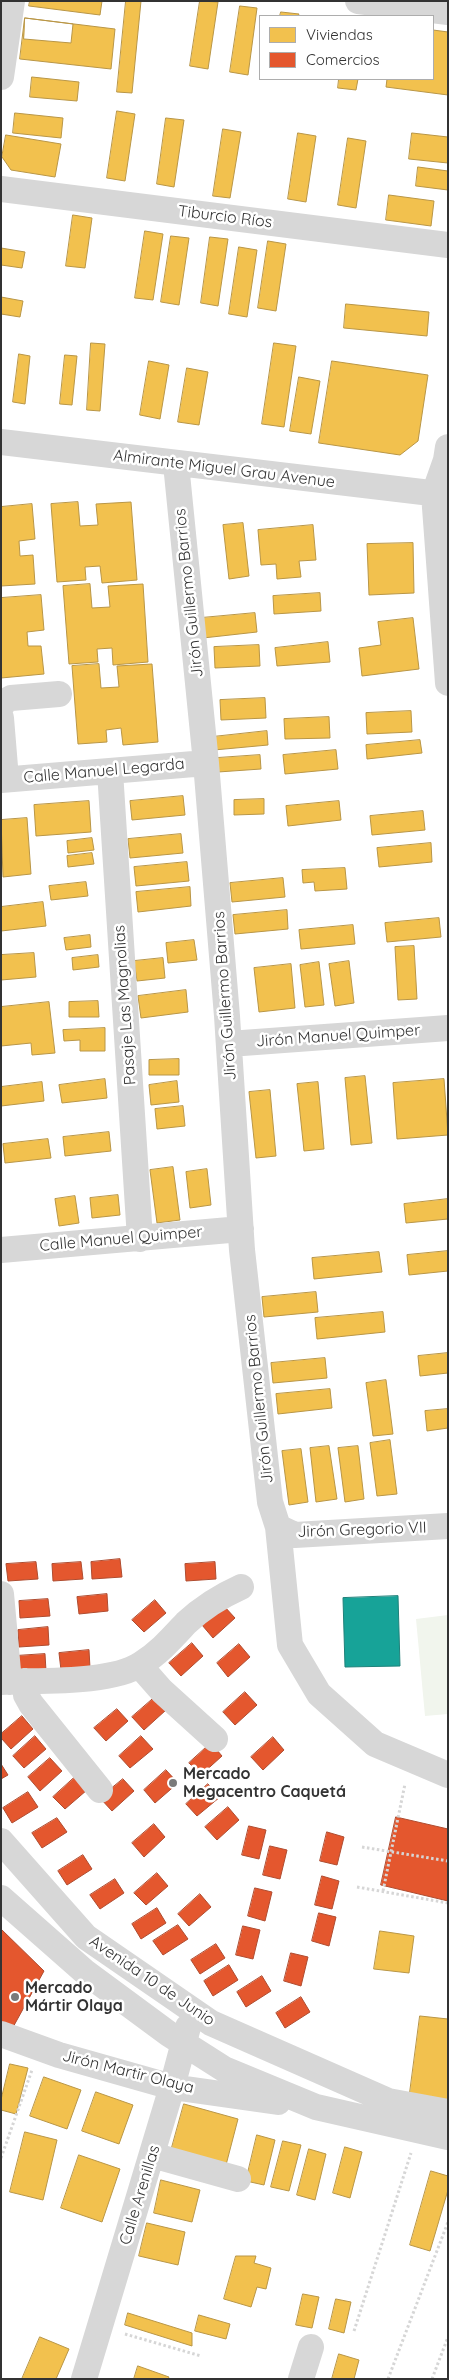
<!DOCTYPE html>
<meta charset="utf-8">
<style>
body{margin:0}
#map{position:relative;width:449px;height:2380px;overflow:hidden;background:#fff;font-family:Quicksand,sans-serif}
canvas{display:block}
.frame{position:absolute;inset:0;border:2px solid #333;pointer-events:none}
.legend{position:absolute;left:259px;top:15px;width:175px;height:65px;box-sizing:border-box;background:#fff;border:1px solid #adadad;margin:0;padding:6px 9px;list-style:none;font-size:15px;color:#333}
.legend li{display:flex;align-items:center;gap:10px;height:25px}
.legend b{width:25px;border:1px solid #adadad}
</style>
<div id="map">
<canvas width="449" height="2380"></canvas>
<div class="frame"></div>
<ul class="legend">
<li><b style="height:14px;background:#f2c14e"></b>Viviendas</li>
<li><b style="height:14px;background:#e4572e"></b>Comercios</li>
</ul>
</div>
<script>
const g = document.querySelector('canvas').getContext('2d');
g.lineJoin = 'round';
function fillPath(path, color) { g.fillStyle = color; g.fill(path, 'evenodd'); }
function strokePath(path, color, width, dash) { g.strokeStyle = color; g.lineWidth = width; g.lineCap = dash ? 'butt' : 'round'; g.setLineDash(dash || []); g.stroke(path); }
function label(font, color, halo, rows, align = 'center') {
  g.font = font + ' Quicksand,sans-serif'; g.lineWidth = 5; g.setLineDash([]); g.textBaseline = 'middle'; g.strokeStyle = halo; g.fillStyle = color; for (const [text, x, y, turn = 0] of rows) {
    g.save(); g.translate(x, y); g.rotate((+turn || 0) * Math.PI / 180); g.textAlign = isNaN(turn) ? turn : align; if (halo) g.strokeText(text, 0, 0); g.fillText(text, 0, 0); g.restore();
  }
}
const green = new Path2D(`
 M448 1615V1714L425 1716 416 1619Z`);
const homes = new Path2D(`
 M30 1H102L100 15 29 6Z
 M126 1H141L132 93 117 92Z
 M200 1 218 2 208 69 190 66Z
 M240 6 257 8 248 75 230 72Z
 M281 12 299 14 298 16H280Z
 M25 18 73 24 71 43 24 39Z
 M25 18 115 29 111 69 20 59Z
 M433 30 448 32V95L386 87 387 79H433Z
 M32 77 79 82 77 101 30 97Z
 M339 79H358L356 90 338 88Z
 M117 111 135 114 125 181 107 178Z
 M15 113 63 118 61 138 13 133Z
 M166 118 184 120 174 187 157 184Z
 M223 129 241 132 230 198 213 196Z
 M298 133 316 136 306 202 288 199Z
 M412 133 448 137V163L409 159Z
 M6 135 61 144 55 177 11 170 2 157Z
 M348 138 366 141 356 208 338 205Z
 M418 167 448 171V190L416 186Z
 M389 195 434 201 431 226 386 220Z
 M73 215 92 218 85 268 66 266Z
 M145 231 163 234 153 300 135 298Z
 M171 236 189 238 179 305 161 302Z
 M210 237 228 239 218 306 201 303Z
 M268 241 286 244 276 311 258 308Z
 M239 247 257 250 247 317 229 314Z
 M1 248 25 252 22 268 1 265Z
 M1 297 23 301 20 317 1 314Z
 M346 304 429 312 427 336 344 328Z
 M91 343 105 344 100 411 87 410Z
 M274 343 296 346 284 427 262 424Z
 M19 354 30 356 25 404 13 402Z
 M65 355 77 356 72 405 60 404Z
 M149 361 169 365 160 419 140 415Z
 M332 361 428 375 418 441 400 455 319 443Z
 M187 368 208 372 199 425 178 422Z
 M299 377 320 381 311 434 290 431Z
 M78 502 80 526 98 525 96 504 131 502 137 580 102 583 100 566 85 567 86 580 57 582 51 504Z
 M32 504 35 539 19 541 20 556 33 555 35 584 1 586V507Z
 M243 523 249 576 229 579 223 525Z
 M313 525 316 560 299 561 301 577 277 579 276 564 261 565 258 530Z
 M413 543 414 593 369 595 367 544Z
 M90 584 92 608 110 607 108 586 143 584 148 662 113 665 112 648 97 649 98 662 69 664 63 586Z
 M320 593 321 611 274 614 273 596Z
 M41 595 44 630 27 632 28 646H41L44 674 1 678V598Z
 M255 613 257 632 203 638 201 618Z
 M413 618 419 669 362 676 359 648 381 645 378 622Z
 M328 642 330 662 277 666 275 648Z
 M259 645 260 666 215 668 214 647Z
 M99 664 101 688 119 687 117 666 152 664 158 742 123 745 121 728 106 730 107 742 78 744 72 666Z
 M265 698 266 718 221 720 220 700Z
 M411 711 412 732 367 734 366 713Z
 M329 717 330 738 285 739 284 719Z
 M267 731 268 745 214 750 212 737Z
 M420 740 422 753 367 759 366 745Z
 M336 750 338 769 285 774 283 755Z
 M260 755 261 769 218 772 217 758Z
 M183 796 185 815 132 820 130 801Z
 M264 799V814L234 815V800Z
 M89 801 91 832 36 836 34 805Z
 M339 801 341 820 288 826 286 806Z
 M423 811 425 830 372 835 370 816Z
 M27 818 31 874 3 877 1 820Z
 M181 834 183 853 130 858 128 839Z
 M92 838 94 850 68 853 67 841Z
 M431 843 432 862 379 867 377 848Z
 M92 853 94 864 68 867 67 856Z
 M187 862 189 881 136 886 134 867Z
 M345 868 347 889 315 891 314 882 303 883 302 870Z
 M283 878 285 897 232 902 230 883Z
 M86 882 88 896 51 900 49 886Z
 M190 887 191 906 138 912 136 892Z
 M43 902 46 926 1 931V907Z
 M287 910 288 929 235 934 233 915Z
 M439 918 441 937 387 942 385 923Z
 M353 925 355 944 301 949 299 930Z
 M90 935 91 947 66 950 64 938Z
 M194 940 197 960 168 963 166 943Z
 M414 946 417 999 398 1000 395 947Z
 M34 953 36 977 1 980V955Z
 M98 955 99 967 73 970 72 958Z
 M163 958 165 978 137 981 134 961Z
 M349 961 354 1003 335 1006 329 964Z
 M319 962 324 1005 305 1007 300 965Z
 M291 964 295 1008 259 1012 254 968Z
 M186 990 188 1012 141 1018 138 996Z
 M98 1001 99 1017H69V1002Z
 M49 1002 55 1053 32 1055 31 1043 1 1046V1007Z
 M105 1028V1051H80V1040L64 1041 63 1030Z
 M179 1059V1075H149V1060Z
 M365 1076 372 1143 351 1145 345 1078Z
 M105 1079 107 1098 62 1103 59 1085Z
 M444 1079 448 1135 397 1139 393 1083Z
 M177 1081 179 1102 151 1105 149 1085Z
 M42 1082 44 1101 1 1106V1087Z
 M318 1082 324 1149 304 1151 297 1084Z
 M270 1090 276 1156 256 1158 249 1092Z
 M183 1106 185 1126 157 1129 155 1109Z
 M109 1132 111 1151 65 1156 63 1137Z
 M48 1139 51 1158 5 1163 3 1144Z
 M173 1167 180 1220 157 1223 150 1170Z
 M207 1169 211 1205 190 1208 186 1172Z
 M118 1195 120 1215 92 1218 90 1198Z
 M75 1196 79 1223 59 1226 55 1199Z
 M448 1199V1219L406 1223 404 1204Z
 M448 1251V1271L409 1275 407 1255Z
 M379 1252 382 1272 314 1279 312 1258Z
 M316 1292 318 1312 264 1317 262 1297Z
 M383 1312 385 1332 317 1339 315 1318Z
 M448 1353V1373L420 1376 418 1356Z
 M325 1358 327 1378 273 1383 271 1363Z
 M386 1380 393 1434 373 1436 366 1383Z
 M330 1389 332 1408 278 1414 276 1394Z
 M448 1409V1428L427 1431 425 1411Z
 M390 1440 397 1494 377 1496 370 1443Z
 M329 1446 337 1499 316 1502 310 1448Z
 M358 1446 364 1499 345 1502 338 1448Z
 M301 1449 308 1502 289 1505 282 1451Z
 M380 1931 414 1936 409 1973 374 1969Z
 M420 2016 448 2019V2105L409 2100Z
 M10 2064 28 2068 16 2114 1 2110V2100Z
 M44 2077 81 2090 67 2129 30 2116Z
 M96 2092 133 2105 119 2144 82 2131Z
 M184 2104 238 2119 226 2165 171 2151Z
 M25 2132 57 2140 43 2200 10 2192Z
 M257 2135 275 2140 264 2185 246 2181Z
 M283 2141 301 2145 289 2191 271 2187Z
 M345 2147 362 2152 350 2198 333 2193Z
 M309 2149 326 2154 315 2200 297 2195Z
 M79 2155 120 2169 102 2222 61 2208Z
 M431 2171 448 2176V2190L430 2251 410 2245Z
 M161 2180 200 2190 192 2222 154 2213Z
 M147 2223 185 2232 178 2265 139 2256Z
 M236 2256H256L254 2263 271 2268 266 2289 257 2287 251 2307 224 2299Z
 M303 2294 319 2297 312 2328 296 2325Z
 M336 2299 351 2302 344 2333 329 2329Z
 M128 2313 192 2333V2346L125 2325Z
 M199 2315 230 2324 226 2339 195 2331Z
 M40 2337 69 2349 56 2379H22Z
 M339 2354 359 2360 354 2379H332Z
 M138 2366 169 2377 168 2379H134Z`);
const shops = new Path2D(`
 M120 1559 122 1577 92 1579 91 1562Z
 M36 1562 38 1579 8 1581 6 1564Z
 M81 1562 83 1579 53 1581 52 1564Z
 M215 1562 216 1579 186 1581 185 1564Z
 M107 1594 108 1611 79 1614 77 1597Z
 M48 1599 50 1616 20 1618 19 1601Z
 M155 1600 166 1613 144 1632 132 1620Z
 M224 1606 235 1618 213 1638 202 1625Z
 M48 1627 49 1645 19 1647 18 1630Z
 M192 1643 203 1656 181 1676 169 1663Z
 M239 1644 250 1657 228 1677 217 1663Z
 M89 1650 90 1668 61 1670 59 1653Z
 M45 1654 46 1671 17 1673 15 1656Z
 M245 1692 257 1705 235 1725 223 1712Z
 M155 1697 166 1710 144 1730 132 1717Z
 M117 1709 128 1721 106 1741 94 1728Z
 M22 1716 33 1729 11 1749 1 1738V1734Z
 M35 1736 46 1749 24 1768 13 1756Z
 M141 1736 153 1749 130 1768 119 1756Z
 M273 1737 284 1750 263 1770 251 1757Z
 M211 1743 222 1756 201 1775 189 1763Z
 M50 1758 62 1771 40 1791 28 1777Z
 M1 1764 8 1775 1 1779Z
 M166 1770 178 1783 155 1803 144 1790Z
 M75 1777 87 1790 65 1809 53 1797Z
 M123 1779 134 1791 112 1811 100 1798Z
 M208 1784 220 1797 197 1816 186 1804Z
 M28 1792 38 1807 12 1823 3 1808Z
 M228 1807 239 1820 217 1840 205 1827Z
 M396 1817 448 1829V1901L381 1885Z
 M57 1818 67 1832 42 1848 32 1833Z
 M154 1824 165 1837 144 1857 132 1843Z
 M249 1826 266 1830 259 1859 242 1855Z
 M327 1832 344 1837 337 1865 320 1861Z
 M270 1846 287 1850 280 1879 263 1875Z
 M83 1855 92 1869 67 1885 58 1871Z
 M157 1873 168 1886 146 1905 134 1893Z
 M322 1876 339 1881 332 1909 315 1905Z
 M115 1879 124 1893 100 1909 90 1895Z
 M255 1888 272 1892 265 1921 248 1916Z
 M200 1894 211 1907 189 1926 178 1914Z
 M157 1908 166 1923 141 1939 132 1924Z
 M319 1913 336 1917 329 1946 312 1941Z
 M178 1925 188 1939 163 1955 153 1941Z
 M243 1926 260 1930 253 1959 236 1955Z
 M1 1929 44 1971 12 2029 1 2023Z
 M216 1944 225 1958 200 1974 191 1960Z
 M291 1953 308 1957 301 1986 284 1981Z
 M229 1965 238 1980 213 1996 204 1981Z
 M262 1976 271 1991 246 2007 237 1992Z
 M301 1997 310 2012 285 2028 276 2013Z`);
const public = new Path2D(`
 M398 1596 400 1666 345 1667 343 1598Z`);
const path = new Path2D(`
 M362 1847 448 1861
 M357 1887 448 1903
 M383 1891 405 1784
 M1 2158 32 2070
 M354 2331 411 2153
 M125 2334 201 2356
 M388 2379 448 2222
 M432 2379 448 2337`);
const minor = new Path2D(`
 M358 1 448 12
 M1 77 12 1
 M1 189 448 245
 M1 442 448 495
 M448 447 446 460 434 494 448 683
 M176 464 206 763 227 1016 242 1250 270 1502 278 1527 290 1645 319 1694 375 1744 448 1775
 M1 707 2 703 11 698 59 694
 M1 718 6 779
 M110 771 140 1239
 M1 780 206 763
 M229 1044 448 1028
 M1 1250 241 1229
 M278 1527 295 1535 448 1526
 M1 1594 9 1682
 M140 1666 162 1691 215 1739
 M25 1681 26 1695 31 1704 100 1790
 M1 1682C38 1680 111 1684 141 1664 159 1653 172 1638 186 1623 202 1608 221 1596 241 1587
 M1 1841 86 1937 211 2023 388 2101 448 2112
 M1 1898 85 1972 169 2034 224 2069 316 2107 448 2137
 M1 2034 59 2055 172 2087 278 2102
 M152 2155 238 2179
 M84 2379 172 2087 188 2027
 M301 2379 311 2347`);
const markers = [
 [173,1783,5,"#7a7a7a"],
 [15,1997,5,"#7a7a7a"]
];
const streetNames = [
 ["Tiburcio Ríos",225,217,7],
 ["Almirante Miguel Grau Avenue",224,469,7],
 ["Jirón Guillermo Barrios",189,593,-96],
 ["Calle Manuel Legarda",104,771,-5],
 ["Jirón Guillermo Barrios",225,996,-94],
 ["Pasaje Las Magnolias",125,1005,-94],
 ["Jirón Manuel Quimper",338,1036,-4],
 ["Calle Manuel Quimper",121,1239,-5],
 ["Jirón Guillermo Barrios",259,1399,-96],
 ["Jirón Gregorio VII",362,1530,-2],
 ["Avenida 10 de Junio",152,1981,34],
 ["Jirón Martir Olaya",128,2072,14],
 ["Calle Arenillas",140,2195,-73]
];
const poiNames = [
 ["Mercado",183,1774],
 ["Megacentro Caquetá",183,1792],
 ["Mercado",25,1988],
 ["Mártir Olaya",25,2006]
];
fillPath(green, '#f1f5ed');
fillPath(homes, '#f2c14e');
strokePath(homes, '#b99646', 1);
fillPath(shops, '#e4572e');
strokePath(shops, '#af4c30', 1);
fillPath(public, '#17a398');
strokePath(public, '#1f817a', 1);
strokePath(path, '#d6d6d6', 3, [2.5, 2.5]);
strokePath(minor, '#d7d7d7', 26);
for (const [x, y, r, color] of markers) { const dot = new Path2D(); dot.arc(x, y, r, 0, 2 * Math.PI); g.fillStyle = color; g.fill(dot); strokePath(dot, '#fff', 2); }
label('16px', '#333', '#fff', streetNames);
label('bold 16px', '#333', '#fff', poiNames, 'left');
</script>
